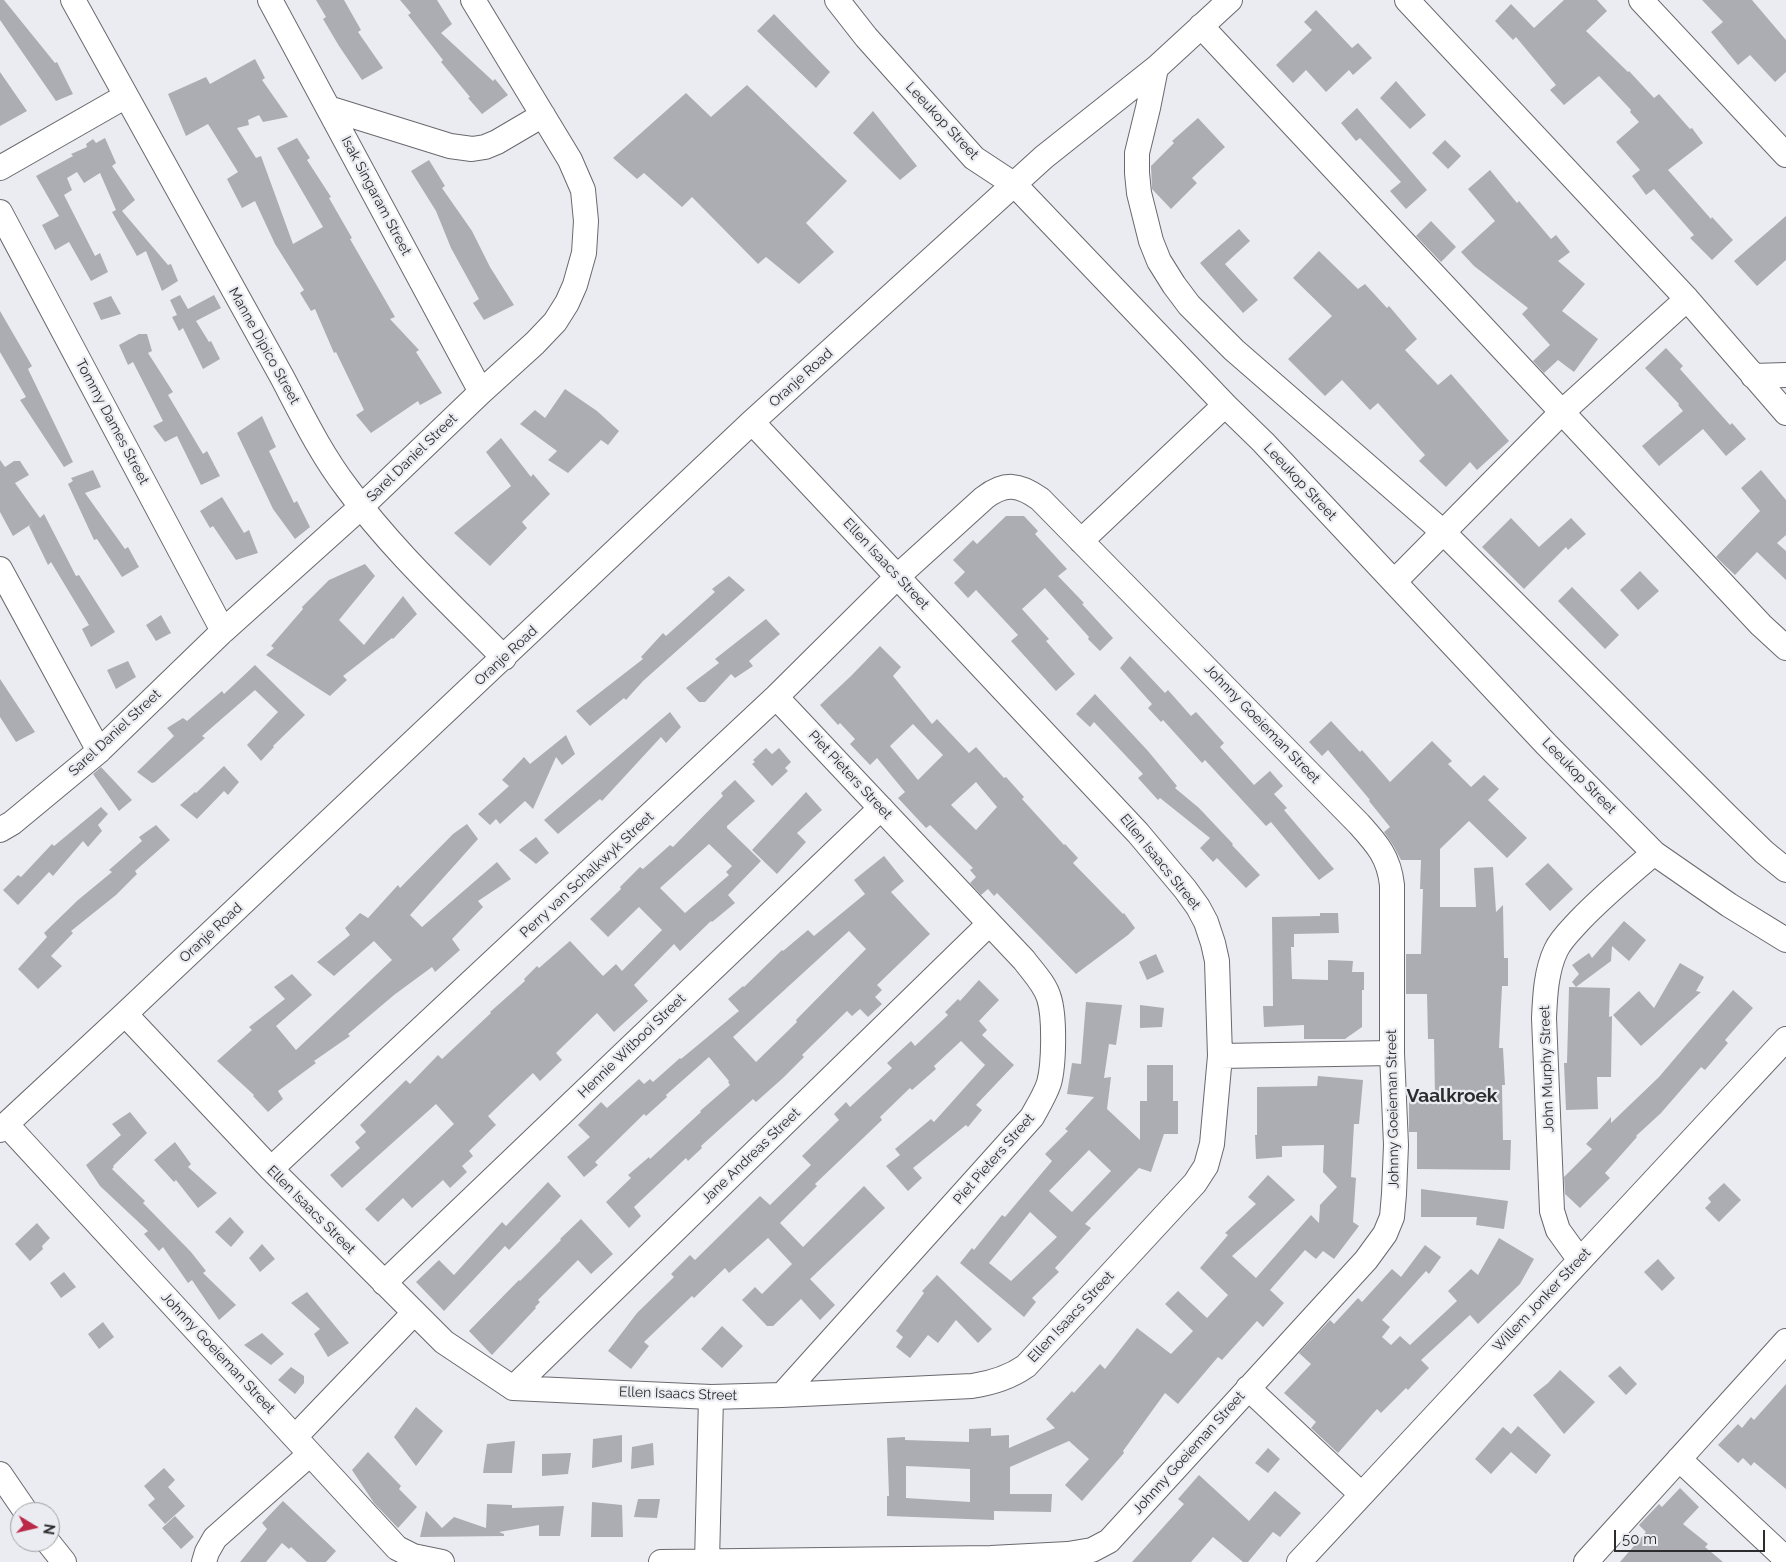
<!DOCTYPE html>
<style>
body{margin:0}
#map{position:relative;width:1786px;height:1562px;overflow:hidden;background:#ebecf1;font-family:Raleway,sans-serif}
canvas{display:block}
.north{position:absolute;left:10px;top:1502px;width:50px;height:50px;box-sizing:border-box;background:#ebecf1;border:1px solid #9f9fa3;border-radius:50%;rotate:99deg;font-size:14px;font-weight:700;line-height:20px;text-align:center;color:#2c2c2e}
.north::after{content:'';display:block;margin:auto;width:18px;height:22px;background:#ba2948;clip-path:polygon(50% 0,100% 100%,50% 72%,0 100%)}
.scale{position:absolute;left:1614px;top:1530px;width:151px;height:22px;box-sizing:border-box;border:2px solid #2c2c2e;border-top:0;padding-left:6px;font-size:15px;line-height:18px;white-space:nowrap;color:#2c2c2e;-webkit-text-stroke:4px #ebecf1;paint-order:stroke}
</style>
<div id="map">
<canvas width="1786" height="1562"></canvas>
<div class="north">N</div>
<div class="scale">50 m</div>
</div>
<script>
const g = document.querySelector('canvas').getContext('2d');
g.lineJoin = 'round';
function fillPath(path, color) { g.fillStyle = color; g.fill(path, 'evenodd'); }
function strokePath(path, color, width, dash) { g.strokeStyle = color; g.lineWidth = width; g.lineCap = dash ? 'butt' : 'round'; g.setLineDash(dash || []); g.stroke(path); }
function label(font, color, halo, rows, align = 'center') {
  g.font = font + ' Raleway,sans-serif'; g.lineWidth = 4.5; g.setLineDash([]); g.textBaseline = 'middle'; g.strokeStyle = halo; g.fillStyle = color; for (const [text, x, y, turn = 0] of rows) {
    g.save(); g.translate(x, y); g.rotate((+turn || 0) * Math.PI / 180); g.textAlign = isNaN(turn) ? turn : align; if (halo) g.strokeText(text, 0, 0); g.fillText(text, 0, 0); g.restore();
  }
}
const building = new Path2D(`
 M0 0H4L55 63 57 62 73 94 56 101 0 20Z
 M316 0H344L361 30 358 32 383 68 362 80 339 46 323 19 326 17Z
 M400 0H437L452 24 441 33 493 81 495 79 508 95 482 114 468 98 470 97 441 62 443 60 408 15 411 13Z
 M1564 0H1597L1607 11 1586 31 1628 72 1629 71 1654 98 1659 94 1690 129 1692 128 1703 143 1668 170 1711 219 1712 217 1733 240 1712 260 1690 238 1694 235 1654 189 1646 195 1632 176 1640 170 1616 142 1639 122 1630 112 1631 110 1599 76 1564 105 1550 90 1556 85 1516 37 1513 40 1495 21 1511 4 1534 28Z
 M1702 0H1752L1786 40V72L1775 82 1750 55 1738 65 1711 32 1723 22Z
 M1316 10 1352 48 1358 43 1372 58 1353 75 1349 70 1326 92 1306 70 1293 83 1276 65 1312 30 1304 22Z
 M774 14 830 72 816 88 757 31Z
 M255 59 265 78 262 80 288 117 263 122 259 115 248 120 249 125 237 128 256 158 261 156 293 244 323 227 277 148 297 138 310 158 307 160 331 197 329 198 352 238 350 239 395 317 390 319 419 350 416 352 442 393 420 405 418 401 371 433 356 415 364 410 336 352 334 353 315 309 311 311 300 293 304 290 275 244 255 201 242 208 227 179 238 172 208 124 186 136 168 94 206 77 210 84Z
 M0 72 27 111 0 126Z
 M1396 81 1426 115 1410 129 1380 98Z
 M747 85 847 181 806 223 834 252 799 284 766 257 758 264 692 197 682 207 644 173 637 179 613 158 686 93 711 117Z
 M1357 108 1427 190 1406 209 1390 191 1401 182 1360 138 1356 141 1341 123Z
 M873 111 917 166 900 180 853 133Z
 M1198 118 1225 147 1192 178 1197 183 1171 209 1152 189 1151 166 1174 143 1172 141Z
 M105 138 116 163 112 166 135 200 122 211 168 265 171 264 178 281 162 291 146 251 137 256 112 212 116 210 100 173 84 183 77 172 67 178 72 190 64 195 95 256 100 253 108 272 91 281 69 242 55 250 42 225 59 216 36 176 73 156 71 154 87 147 86 144 93 139 96 143Z
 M1445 140 1461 156 1448 169 1432 153Z
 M429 160 445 186 442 188 472 231 490 267 514 305 484 320 473 303 479 299 451 248 436 211 411 171Z
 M1490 170 1517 203 1519 201 1551 239 1556 235 1570 252 1558 261 1585 284 1562 311 1598 339 1574 372 1558 360 1544 373 1533 361 1550 345 1522 314 1528 308 1474 266 1461 252 1495 221 1468 189Z
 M1786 216V260L1757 286 1734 261Z
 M1431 221 1456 247 1441 262 1416 236Z
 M1239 229 1250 241 1225 264 1258 300 1243 313 1200 263Z
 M1319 251 1358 289 1365 284 1387 308 1389 306 1417 339 1405 350 1438 385 1451 374 1509 441 1477 470 1470 462 1446 487 1419 461 1425 455 1378 403 1370 410 1342 380 1325 396 1288 359 1332 316 1293 278Z
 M180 295 188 309 214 295 221 308 196 321 209 342 211 341 220 359 203 369 183 328 179 331 172 317 177 315 170 300Z
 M111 296 121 314 101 320 93 303Z
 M0 311 32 366 28 369 73 462 64 467 20 400 26 397 0 352Z
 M139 334H147L152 351 148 353 173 392 168 395 203 454 207 451 220 476 201 485 177 436 165 442 153 426 163 421 133 362 128 365 119 345Z
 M1666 348 1683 366 1680 369 1730 425 1732 423 1746 439 1726 456 1703 429 1659 466 1642 446 1683 411 1678 405 1679 404 1645 368Z
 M565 389 597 411 619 431 608 445 601 440 568 473 548 460 557 451 520 424 535 410 545 418Z
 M262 416 276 447 269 451 294 503 297 501 310 527 295 539 273 509 237 433Z
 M501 438 531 477 533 474 550 494 522 522 527 528 490 566 454 533 511 486 486 452Z
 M0 460 5 467 14 461H20L29 475 15 483 40 518 44 514 76 576 79 575 115 632 91 647 82 629 89 625 51 562 48 565 29 526 33 523 13 536 0 512Z
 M93 470 101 487 85 493 125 549 128 547 139 567 122 577 97 539 94 540 68 484 73 481 71 478Z
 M1761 470 1786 500V535L1777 543 1786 551V580L1757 552 1735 575 1716 557 1760 511 1741 488Z
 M222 497 244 533 249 530 258 553 236 560 213 526 210 528 200 511Z
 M1006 516H1024L1038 531 1035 534 1067 569 1058 576 1084 603 1082 604 1113 638 1100 651 1088 639 1089 637 1045 588 1022 609 1049 639 1046 641 1075 674 1056 691 1011 641 1018 635 976 590 968 598 954 583 965 572 953 560 973 540 977 544Z
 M1511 518 1539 547 1571 518 1586 534 1568 550 1566 547 1524 589 1482 547Z
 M365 564 375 576 339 620 364 645 403 596 417 614 393 639 392 638 343 676 347 680 330 696 266 655 274 648 271 646 303 609 302 607 329 580Z
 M1640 571 1659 591 1638 610 1620 590Z
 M729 576 745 590 643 681 626 700 624 698 590 726 576 711 643 659 641 657 663 633 666 636 715 592 712 589Z
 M1572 587 1619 635 1605 649 1558 601Z
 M161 615 171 633 156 641 146 625Z
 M766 619 780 634 749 661 753 666 735 678 731 674 705 702H699L686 688 719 663 715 659Z
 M880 646 901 667 893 676 932 724 937 719 969 753 976 747 1004 778 1006 777 1024 797 1022 799 1064 845 1065 844 1078 858 1073 863 1123 914 1124 913 1135 928 1128 935 1076 974 997 893 994 896 988 889 981 895 970 883 976 877 970 870 973 868 930 825 926 828 898 798 905 792 877 758 870 765 850 744 855 739 840 723 838 725 820 705 851 676ZM913 724 943 755 918 780 890 746ZM976 782 997 807 976 830 951 805Z
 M1130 656 1165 693 1168 690 1191 716 1196 712 1224 743 1220 747 1254 785 1270 771 1283 786 1274 794 1287 808 1284 810 1334 869 1319 880 1271 822 1266 826 1205 760 1202 763 1163 720 1161 722 1148 708 1152 704 1120 668Z
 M128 661 136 677 116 689 107 670Z
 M255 665 305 715 273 746 274 747 261 761 247 745 278 712 255 690 202 736 205 738 155 782 152 783 137 772 174 736 167 728 183 718 187 721 222 691 224 694Z
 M0 679 35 732 16 742 0 717Z
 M1095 694 1148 751 1177 786 1175 788 1199 808 1233 844 1232 845 1260 875 1246 888 1217 858 1213 862 1200 848 1210 838 1160 798 1158 800 1138 778 1143 774 1094 722 1090 727 1076 714Z
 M670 712 681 727 666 743 661 737 602 801 600 799 558 834 544 820Z
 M1331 721 1360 752 1362 750 1390 782 1432 741 1452 761 1448 764 1471 787 1484 775 1499 789 1488 800 1527 838 1507 858 1469 821 1440 849V907H1476L1474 868 1493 867 1496 912 1503 905 1504 958H1508V986H1502L1499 1048H1503L1505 1085H1502L1503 1140H1511L1510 1170 1417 1169V1132H1409V1099L1435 1098 1434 1039H1428L1427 994H1406V954H1421L1423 889H1420L1421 860H1401L1393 845 1384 832 1390 827 1369 801 1370 800 1328 750 1322 756 1309 742Z
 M566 735 575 754 562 765 556 757 533 809 525 801 500 824 496 819 490 825 478 814 509 786 502 780 524 757 530 764Z
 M766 748 772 754 779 748 791 762 785 768 788 771 772 786 752 764 755 762 753 760Z
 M224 766 239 782 228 795 224 791 197 819 180 805 195 792 196 793Z
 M101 767 132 800 119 811 93 774Z
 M735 780 755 801 727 826V828L761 861 728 895 735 903 712 922 711 921 680 951 674 944 634 985 648 1001 614 1032 597 1013 556 1053 562 1060 540 1081 533 1073 488 1116 496 1125 469 1151 473 1156 462 1166 467 1172 450 1188 443 1180 412 1208 403 1198 378 1222 365 1209 454 1124 436 1104 342 1188 330 1175 360 1148 355 1142 366 1132 360 1125 406 1080 410 1084 438 1055 442 1059 491 1013 490 1012 525 981 524 979 537 966 539 968 570 941 603 976 616 964 622 971 662 930 639 907 608 937 590 919 621 889 620 887 640 867 643 869 670 845 673 847 723 796 721 793ZM709 844 732 866 726 872 729 875 685 913 660 888Z
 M806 792 822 810 797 833 806 842 777 874 752 850Z
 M101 807 108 814 98 825 102 831 88 847 83 841 53 876 49 872 18 905 3 890 18 875 21 877 52 844 54 846Z
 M467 824 478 839 410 915 422 927 497 862 511 879 478 901 483 907 452 939 460 950 435 972 432 967 394 995 348 1034 350 1036 314 1061 316 1063 278 1091 283 1099 268 1112 253 1096 254 1095 217 1061 252 1030 249 1027 285 999 274 987 292 974 312 995 276 1026 296 1050 392 960 374 941 334 976 317 962 350 935 345 928 360 913 368 918 398 885 400 888 453 834Z
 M156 825 170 840 135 871 137 874 116 895 71 931 73 933 51 956 62 966 38 989 18 969 47 937 44 933 78 900 112 872 109 870 142 841 139 837Z
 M536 837 549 853 536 864 519 850Z
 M884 856 904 881 891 892 930 934 877 985 882 990 875 997 882 1004 868 1017 860 1009 852 1016 847 1011 802 1055 804 1057 783 1078 756 1102 753 1099 701 1146 702 1148 688 1161 686 1158 634 1207 641 1216 629 1228 606 1202 631 1178 628 1175 649 1157 650 1159 701 1112 700 1111 730 1085 728 1082 729 1081 709 1057 666 1095 667 1097 646 1116 644 1114 595 1162 598 1165 584 1177 567 1157 590 1137 578 1125 601 1102 607 1108 639 1079 644 1084 650 1079 653 1082 680 1058 681 1059 739 1011 728 999 743 986 744 987 782 950 783 951 808 930 814 936 865 894 854 880ZM849 931 866 949 796 1020 797 1022 756 1062 733 1037Z
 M1548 863 1573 889 1550 911 1525 884Z
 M1320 913H1338L1339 933 1294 934V947H1291L1292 979 1328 980V960L1353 961 1352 972H1364V990H1362V1027L1345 1039H1304V1025L1264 1027 1263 1006H1273L1272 917 1320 916Z
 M1624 921 1646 940 1629 961 1612 946 1611 961 1576 987 1572 982 1579 974 1572 965 1589 953 1592 958Z
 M1156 954 1164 972 1147 980 1139 962Z
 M1680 963 1704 977 1696 991 1701 992 1641 1046 1613 1015 1639 991 1654 1008Z
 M979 980 999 1000 979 1021 987 1030 982 1035 1014 1065 976 1105 982 1110 968 1127 966 1125 913 1168 922 1178 908 1191 886 1166 900 1155 895 1149 931 1119 934 1122 985 1065 961 1041 934 1066 936 1069 912 1090 910 1088 880 1117 882 1120 815 1184 817 1186 780 1223 803 1247 864 1186 885 1208 810 1279 835 1305 820 1320 801 1299 773 1326H767L742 1300 755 1287 762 1294 792 1264 768 1238 729 1273 725 1268 694 1298 692 1296 644 1342 649 1346 631 1369 608 1351 637 1313 674 1277 671 1274 690 1255 695 1260 760 1196 770 1205 811 1165 802 1156 839 1120 834 1114 846 1102 850 1107 892 1068 887 1063 911 1041 915 1046 948 1015 945 1012 958 999 960 1001Z
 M1569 987 1610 988 1609 1017 1612 1016 1611 1077H1597L1598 1109 1566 1110 1564 1063H1567Z
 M1733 990 1753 1008 1725 1040 1728 1043 1705 1070 1701 1067 1661 1113 1636 1136 1637 1137 1605 1173 1610 1178 1580 1208 1565 1194 1564 1177 1592 1149 1586 1144 1611 1117V1123L1659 1077Z
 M1086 1002 1122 1005 1116 1045 1109 1044 1104 1078 1111 1077 1107 1109 1140 1140V1101H1147V1065H1173V1101H1178V1134H1164L1151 1172 1139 1168 1085 1224 1091 1228 1055 1268 1059 1272 1032 1298 1036 1302 1024 1317 960 1263 972 1248 974 1250 1002 1215 1005 1217 1052 1161 1045 1154 1068 1131 1065 1129 1094 1097 1067 1094 1072 1063 1081 1064ZM1089 1150 1111 1171 1072 1212 1049 1191ZM1030 1212 1057 1237 1011 1281 989 1263Z
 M1140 1005 1164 1008 1162 1027 1140 1028Z
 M1318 1076 1363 1080 1359 1124H1354L1351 1177 1356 1178 1353 1222 1359 1226 1334 1259 1323 1251 1316 1259 1305 1250 1270 1290 1284 1303 1263 1327 1257 1321 1222 1360 1218 1357 1178 1404 1165 1393 1123 1451 1124 1453 1082 1501 1065 1485 1089 1459 1069 1441 1010 1467V1494H1052L1051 1512 994 1511V1520L887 1516V1496H889L887 1438 905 1437V1440L969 1442V1429L991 1428V1436L1009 1435V1448L1055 1428 1046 1419 1072 1391 1074 1393 1100 1364 1105 1369 1137 1328 1171 1354 1193 1331 1165 1304 1178 1291 1207 1318 1228 1295 1200 1268 1228 1235 1225 1233 1256 1204 1248 1197 1268 1175 1295 1200 1232 1256 1256 1278 1311 1215 1319 1223 1320 1205 1337 1187 1323 1172 1324 1145 1282 1146V1157L1256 1159 1255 1135H1257V1087L1317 1086ZM906 1466 970 1469V1502L906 1498Z
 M130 1112 147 1133 113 1166 114 1167 112 1169 145 1201 143 1203 191 1252 206 1271 203 1273 236 1305 219 1320 192 1280 188 1283 163 1247 159 1251 144 1234 148 1231 100 1186 86 1165 121 1135 112 1124Z
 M175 1142 191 1164 188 1167 217 1193 198 1208 176 1180 174 1182 154 1160Z
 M548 1182 561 1196 509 1250 505 1246 444 1311 416 1282 439 1260 454 1275 502 1222 506 1226Z
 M1724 1183 1741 1200 1719 1222 1705 1208 1711 1202 1708 1198Z
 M1421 1189 1508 1201 1504 1229 1476 1225 1477 1217H1421Z
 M230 1217 244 1232 231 1247 215 1232Z
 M581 1219 613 1254 591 1274 578 1260 538 1300 540 1302 535 1307 536 1308 492 1355 469 1331 519 1280 520 1281 561 1240 560 1239Z
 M37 1223 50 1238 42 1246 43 1249 30 1261 15 1244Z
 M1499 1238 1534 1259 1520 1284 1478 1324 1470 1315 1421 1360 1429 1368 1408 1390 1406 1388 1381 1413 1377 1409 1338 1453 1311 1428 1316 1422 1284 1393 1311 1364 1299 1353 1330 1320 1334 1324 1358 1298 1362 1302 1392 1269 1401 1277 1425 1245 1441 1257 1429 1274 1426 1271 1382 1320 1390 1327 1382 1337 1391 1345 1400 1336 1410 1345 1457 1301 1448 1291 1471 1269 1478 1275Z
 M262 1244 275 1259 260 1272 249 1258Z
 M1658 1259 1675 1278 1662 1291 1644 1272Z
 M64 1272 76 1287 61 1298 50 1283Z
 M937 1275 992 1329 978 1343 956 1320 938 1343 928 1335 910 1358 896 1347 903 1337 896 1331 924 1293 922 1291Z
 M307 1292 349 1343 328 1357 314 1334 320 1329 291 1303Z
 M103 1322 114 1337 99 1349 88 1334Z
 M722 1326 743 1346 722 1368 701 1349Z
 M262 1333 284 1354 271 1365 244 1345Z
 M1620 1366 1637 1384 1626 1395 1608 1376Z
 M291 1367 304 1376V1383L295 1394 278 1380Z
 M1560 1370 1595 1402 1564 1434 1533 1395 1548 1383Z
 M1786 1384V1489L1754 1462 1751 1466 1743 1458 1738 1463 1718 1445 1738 1424 1742 1428 1751 1417 1754 1420Z
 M416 1407 443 1431 416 1466 394 1437Z
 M1518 1426 1551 1455 1536 1474 1511 1452 1491 1474 1475 1459 1503 1427 1511 1434Z
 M622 1435V1462L592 1468 593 1439Z
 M515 1441 512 1473H483L487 1444Z
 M653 1443 654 1465 631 1469 632 1447Z
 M1268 1448 1280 1459 1268 1473 1255 1463Z
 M368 1452 401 1486 399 1489 417 1507 398 1528 374 1503 352 1470Z
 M571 1453 568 1474 542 1476V1454Z
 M164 1468 175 1480 168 1487 185 1506 165 1524 148 1505 155 1499 144 1486Z
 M1199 1475 1249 1521 1275 1491 1301 1513 1280 1537 1273 1532 1248 1562H1243L1213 1537 1191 1562H1132L1184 1504 1178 1499Z
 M1680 1488 1699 1507 1683 1524 1708 1544 1705 1547 1723 1562H1620L1646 1532 1639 1525 1659 1504 1662 1507Z
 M638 1499H660L657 1518 634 1517Z
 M283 1501 336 1551 326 1562H307L291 1547 289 1549 282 1543 266 1562H240L267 1529 262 1523Z
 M592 1502 622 1505 623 1537H591Z
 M487 1504 512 1505V1508L564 1506 560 1536H539V1525L499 1532 504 1534V1536L420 1537 426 1511 442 1528 454 1517 486 1528Z
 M175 1516 194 1537 181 1549 162 1528Z`);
const minor = new Path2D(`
 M73 0 282 377C302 415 321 454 347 488 392 550 450 603 504 658
 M270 0 481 392
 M837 0 866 37 974 158 1015 185 1225 405 1263 442 1546 744 1654 853 1729 905 1786 940
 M1407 0 1687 299 1786 413
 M1641 0 1786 155
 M1201 26 1761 625 1786 648
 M1156 68 1148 108 1137 153V173L1139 193 1151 241 1159 261 1174 285 1189 305 1234 350 1442 531 1725 814 1764 852 1786 870
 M328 108 450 146 472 149 485 147 497 142 543 115
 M0 168 126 96
 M0 212 223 631
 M1753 376 1786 375
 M1081 541 1225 405
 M0 569 99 751
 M1395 581 1562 412 1687 299
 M776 697 1024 960C1033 972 1045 984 1049 998 1055 1017 1054 1065 1049 1083 1045 1095 1038 1106 1032 1117L782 1395
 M0 830 12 823 99 751 223 631 361 507 481 392 535 343 555 322 567 303 575 285 584 253 586 221 583 190 570 160 473 0
 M125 1014 271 1169 444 1342 513 1388 711 1397 782 1395 972 1386C992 1383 1009 1378 1026 1366L1195 1183 1206 1166 1212 1144 1220 1056 1217 961 1213 943 1206 922 1198 907 1185 889 1138 833 752 422
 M1220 1056 1392 1053
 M6 1124 397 1548 413 1556 442 1562
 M0 1130 125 1014 752 422 1044 157 1156 68 1230 0
 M271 1169 776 697 898 576 984 498C1005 482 1019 484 1040 499L1359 824C1377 844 1389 857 1392 885V1053L1396 1145 1394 1194 1392 1217 1385 1234 1366 1260 1109 1541 1092 1550 1068 1554 991 1558 661 1562
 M1579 1259 1558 1230 1552 1211 1544 1018C1545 996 1546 971 1556 950 1561 939 1571 930 1580 920 1603 896 1628 875 1654 853
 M384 1283 881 808
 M513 1388 989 924
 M1248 1388 1361 1494
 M295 1437 414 1313
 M1679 1459 1786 1559
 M0 1474 26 1512
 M48 1542 64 1562
 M204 1562 207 1552 215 1538 310 1454
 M707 1562 711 1397
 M1299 1562 1786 1039
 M1586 1562 1786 1341`);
const streetNames = [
 ["Leeukop Street",942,121,47],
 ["Isak Singaram Street",376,196,62],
 ["Manne Dipico Street",264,346,61],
 ["Oranje Road",801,378,-42],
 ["Tommy Dames Street",112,422,62],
 ["Sarel Daniel Street",412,458,-44],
 ["Leeukop Street",1300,482,47],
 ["Ellen Isaacs Street",886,564,47],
 ["Oranje Road",506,656,-43],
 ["Johnny Goeieman Street",1262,724,46],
 ["Sarel Daniel Street",115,733,-43],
 ["Piet Pieters Street",850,775,47],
 ["Leeukop Street",1579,776,46],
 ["Ellen Isaacs Street",1160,862,51],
 ["Perry van Schalkwyk Street",587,875,-43],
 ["Oranje Road",211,933,-43],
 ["Hennie Witbooi Street",632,1046,-44],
 ["John Murphy Street",1547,1069,-92],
 ["Johnny Goeieman Street",1393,1109,-91],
 ["Jane Andreas Street",751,1156,-44],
 ["Piet Pieters Street",994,1159,-49],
 ["Ellen Isaacs Street",311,1210,45],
 ["Willem Jonker Street",1542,1300,-47],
 ["Ellen Isaacs Street",1071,1317,-47],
 ["Johnny Goeieman Street",218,1353,47],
 ["Ellen Isaacs Street",678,1394,2],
 ["Johnny Goeieman Street",1189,1453,-48]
];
const districtNames = [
 ["Vaalkroek",1452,1096]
];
fillPath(building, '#acadb2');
strokePath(minor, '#69696e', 26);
strokePath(minor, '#fff', 24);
label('14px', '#2c2c2e', '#ebecf1', streetNames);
label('bold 19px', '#2c2c2e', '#ebecf1', districtNames);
</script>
